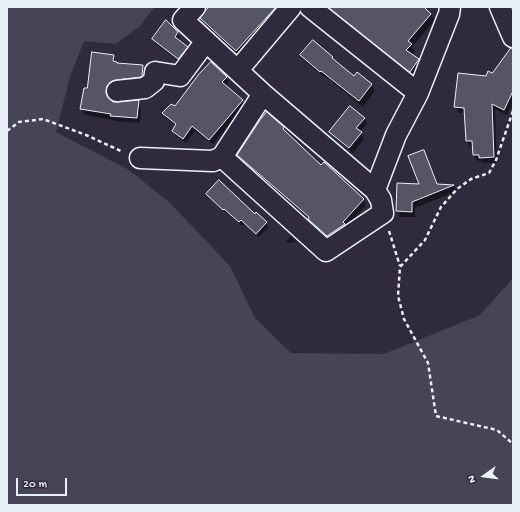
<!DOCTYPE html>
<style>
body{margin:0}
#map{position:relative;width:520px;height:512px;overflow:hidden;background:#2f2a3d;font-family:"Gochi Hand",sans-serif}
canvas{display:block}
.frame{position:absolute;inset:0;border:8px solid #e8f1f8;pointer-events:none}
.north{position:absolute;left:464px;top:456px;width:40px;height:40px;-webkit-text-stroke:3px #2f2a3d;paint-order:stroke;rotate:256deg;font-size:11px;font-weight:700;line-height:16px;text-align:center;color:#e8f1f8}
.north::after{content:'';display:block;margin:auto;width:14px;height:18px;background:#e8f1f8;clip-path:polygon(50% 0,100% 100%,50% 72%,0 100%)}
.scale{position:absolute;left:16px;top:478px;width:51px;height:18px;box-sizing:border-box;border:2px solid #e8f1f8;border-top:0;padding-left:5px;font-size:12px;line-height:14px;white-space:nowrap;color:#e8f1f8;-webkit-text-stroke:3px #2f2a3d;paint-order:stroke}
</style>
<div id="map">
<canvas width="520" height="512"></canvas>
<div class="frame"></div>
<div class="north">N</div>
<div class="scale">20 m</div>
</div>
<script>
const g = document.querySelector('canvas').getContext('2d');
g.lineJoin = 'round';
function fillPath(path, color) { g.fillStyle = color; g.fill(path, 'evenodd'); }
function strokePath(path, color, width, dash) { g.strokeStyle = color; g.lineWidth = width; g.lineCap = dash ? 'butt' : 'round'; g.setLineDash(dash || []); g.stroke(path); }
const green = new Path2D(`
 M7 7H155L140 26 116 44 84 41 70 77 56 132 129 170 169 202 230 266 255 318 291 353 384 354 480 315 513 278V505H7Z`);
const shadow = new Path2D(`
 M207 7H273L278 14 239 56 205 24 202 18 207 9Z
 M374 7H422L431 14 434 21 412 47 415 51 411 55 418 60 422 66 414 78 359 34 356 28Z
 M177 33 180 37 178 40 187 47 189 52 181 63 156 44 153 39Z
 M314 41 332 58 335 62 354 77 357 73 372 85 375 91 363 107 325 76 324 77 305 61 302 55Z
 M513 54V103L507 115 495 109 497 163H483L482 161H477L474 155V147H470L466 141 465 113H459L455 107 487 77 492 74Z
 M113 56 117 64 142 66 146 72 145 82 110 92 108 99 112 103 138 101 141 107 140 123 115 121 114 120 85 115 81 109 85 89H88Z
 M226 77 229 82 226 86 242 100 245 105 213 144 195 131 186 143 176 136 173 131 176 126 166 118 163 113 175 108Z
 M364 118 367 124 360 132 364 139 353 153 334 137 330 132Z
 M283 128 287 134 321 166 363 200 366 205 346 228 331 242 312 225 309 218 242 161 238 155Z
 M426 157 438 185 454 186 457 191 415 208V217H400L397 211 420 185Z
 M208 194 266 223 268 227 259 237 244 224 242 226 227 212 226 213 210 198Z
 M291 236 295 240 296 242 287 243 286 241Z`);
const building = new Path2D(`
 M209 7H276L236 51 200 18Z
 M328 7H424L431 14 408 41 412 44 406 50 419 59 410 72Z
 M166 20 178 32 175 37 188 47 178 59 152 39Z
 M313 40 333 57 332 58 354 76 357 72 372 84 359 101 321 71 320 72 300 55Z
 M511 48H513V91L504 110 492 104 494 157 479 158V155H473L472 141H466L464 108 454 107 458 73 486 76 488 71 492 73Z
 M92 52 114 55 113 61 117 62V63L143 65 142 76 141 77 116 80 111 82 107 86 106 92 108 97 113 102H118L139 100 137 118 110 116 111 114 80 109 84 88H87Z
 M211 62 227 77 222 82 243 100 209 140 192 126 183 139 172 131 176 124 162 113 171 104 175 106 199 74Z
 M350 106 365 118 356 128 362 132 349 148 329 132Z
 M267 112 284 127 283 129 321 165 324 162 364 199 343 222 345 224 327 236 308 219 309 217 237 155 260 120Z
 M424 150 437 184 454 185 412 202V212L396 211 397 183 419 184 408 156Z
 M219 180 255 214 256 212 267 222 256 234 241 220 239 222 224 209 223 210 206 194Z`);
const path = new Path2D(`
 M513 111 496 160 489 173 471 179 457 189 441 207 425 240 400 267 398 296 404 319 428 363 436 416 497 430 513 444
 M7 131 19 122 43 119 86 135 123 152
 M389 231 400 266`);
const minor = new Path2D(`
 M195 7 183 20 263 94 375 190 381 200 383 213 326 251 222 157 263 94
 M310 7 418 93
 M500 7 513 37
 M238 70 291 7
 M117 91 145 88 154 81 155 72 180 76 206 41
 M140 158 213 161 222 157
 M375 190 396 135 418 93 449 14 450 7`);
fillPath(green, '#464455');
fillPath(shadow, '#0007');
fillPath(building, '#575565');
strokePath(building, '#e8f1f8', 1);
strokePath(minor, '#e8f1f8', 23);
strokePath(path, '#e8f1f8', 2.5, [4, 3]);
strokePath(minor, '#2f2a3d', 20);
</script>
